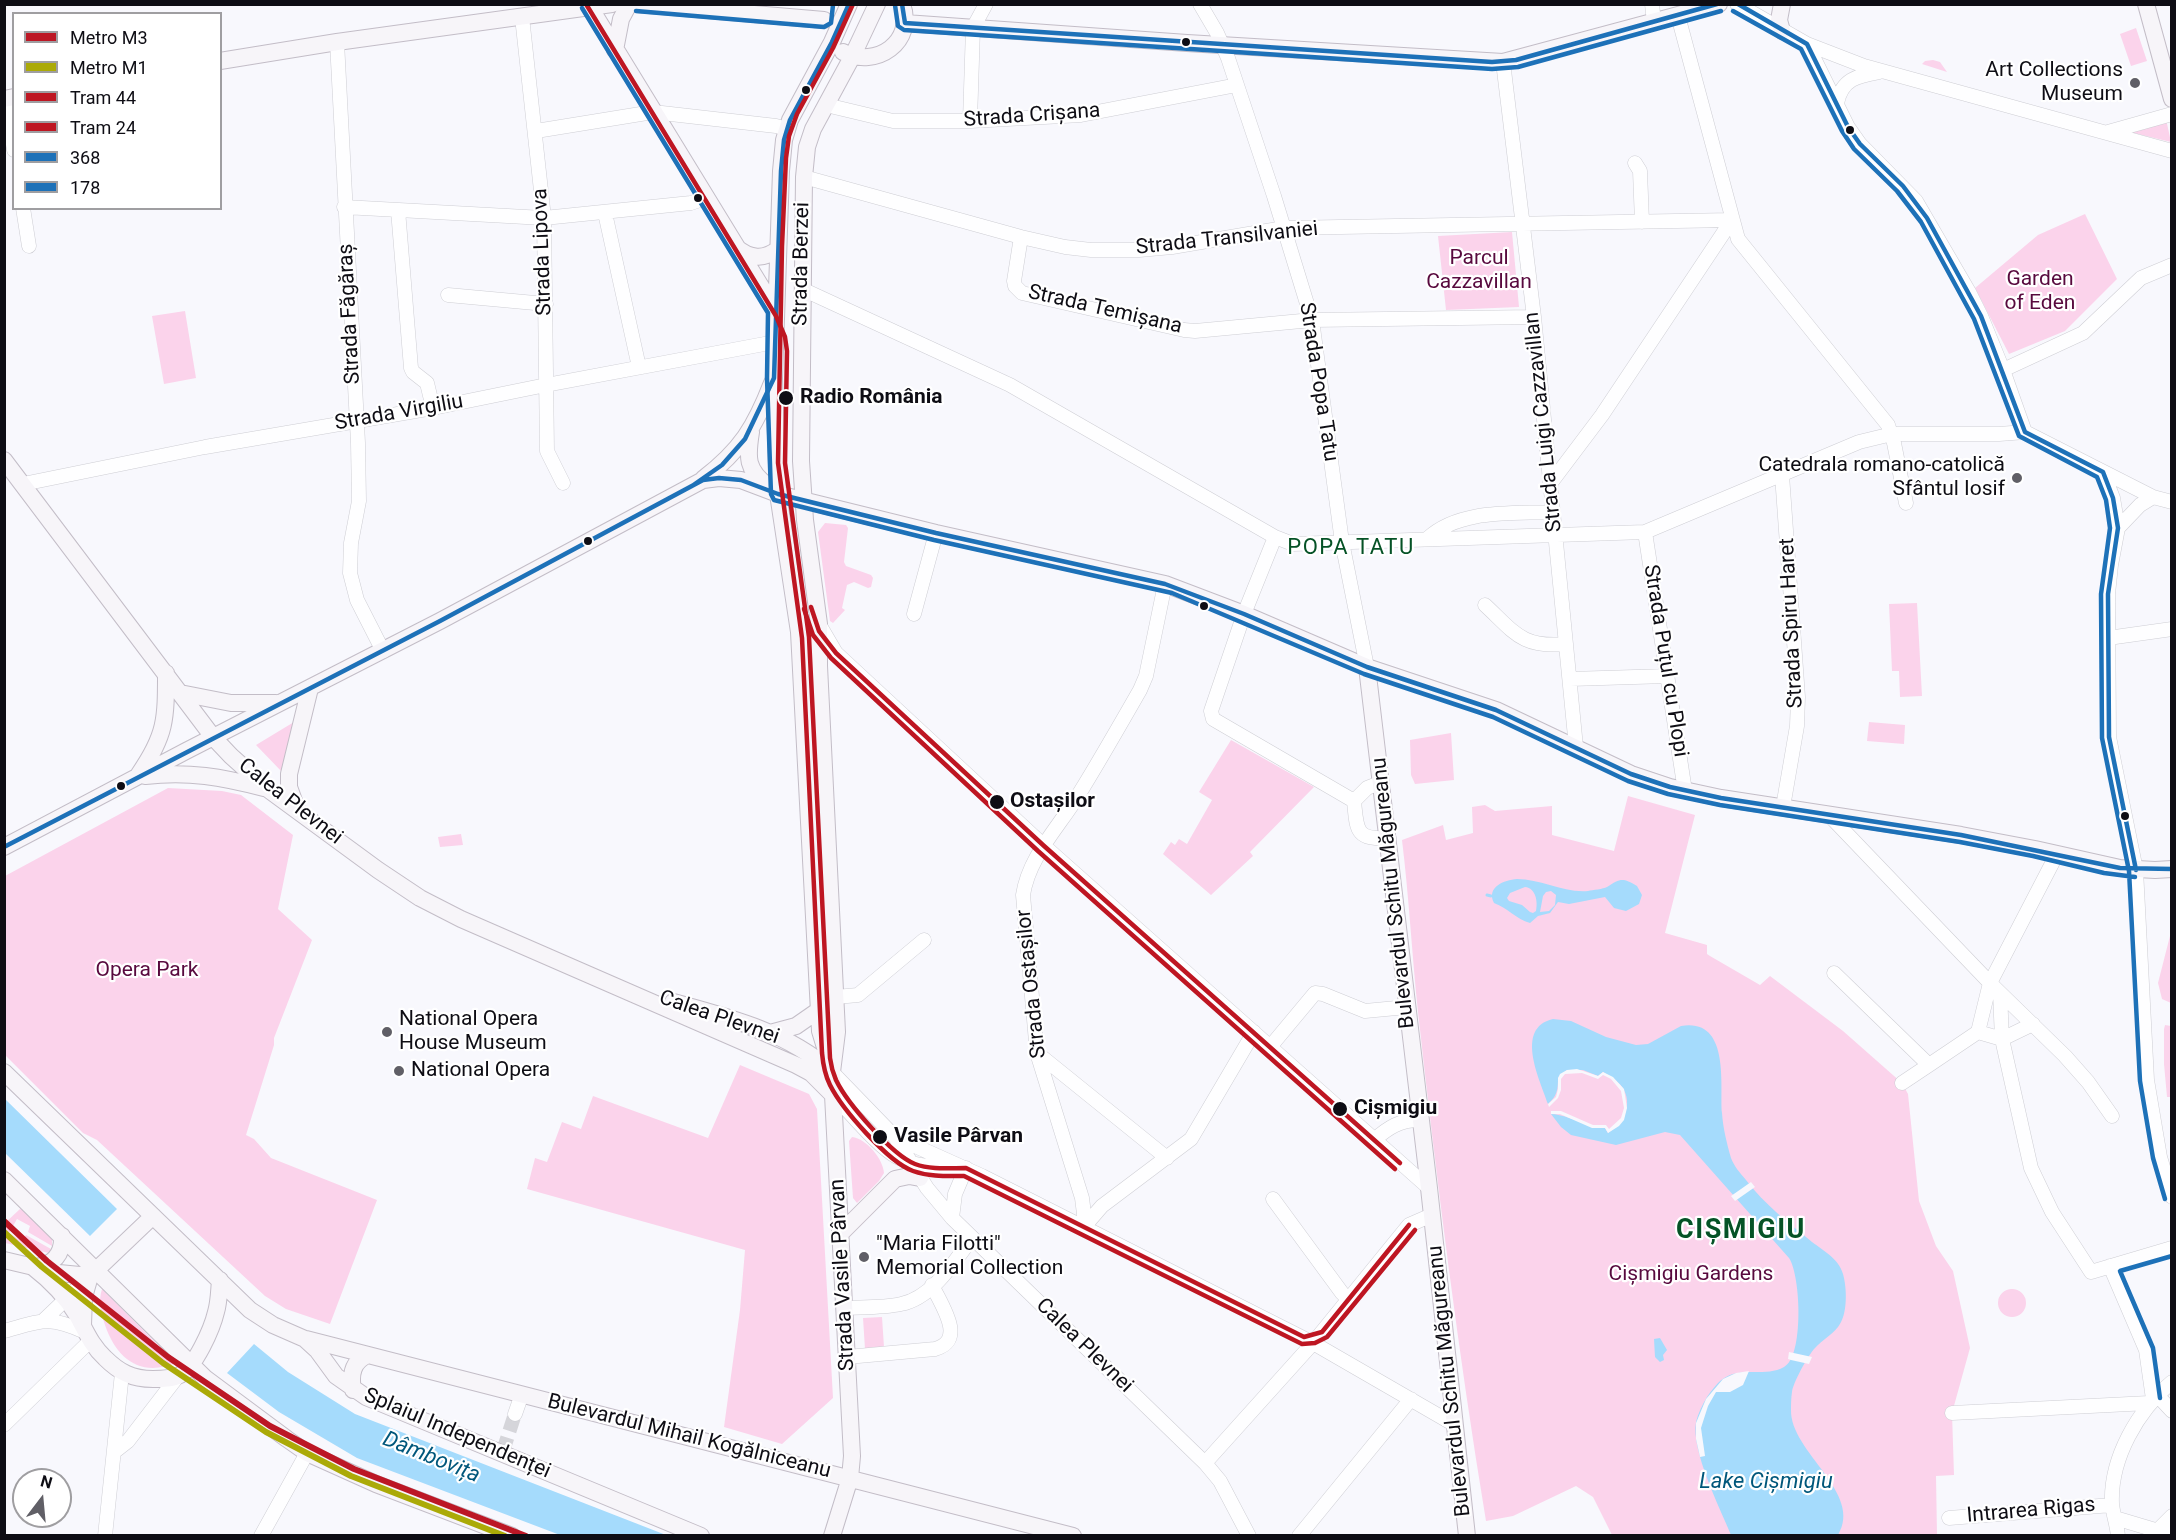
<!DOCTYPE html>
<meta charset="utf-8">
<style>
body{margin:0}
#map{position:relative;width:2176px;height:1540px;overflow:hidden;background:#f8f8fd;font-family:Roboto,sans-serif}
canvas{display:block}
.frame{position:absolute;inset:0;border:6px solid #0e0d14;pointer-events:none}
.legend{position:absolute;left:12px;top:12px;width:210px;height:198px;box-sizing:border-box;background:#fff;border:2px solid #9f9ea1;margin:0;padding:8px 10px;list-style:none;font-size:18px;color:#0e0d14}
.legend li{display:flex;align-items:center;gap:12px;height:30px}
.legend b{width:30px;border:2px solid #9f9ea1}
.north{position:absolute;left:12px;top:1468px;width:60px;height:60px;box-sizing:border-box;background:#fff;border:2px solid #9f9ea1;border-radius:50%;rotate:16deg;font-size:16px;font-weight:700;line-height:24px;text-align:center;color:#0e0d14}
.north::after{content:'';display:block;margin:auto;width:21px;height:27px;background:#605f66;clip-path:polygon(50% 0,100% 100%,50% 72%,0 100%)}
</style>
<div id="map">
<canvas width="2176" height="1540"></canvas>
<div class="frame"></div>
<ul class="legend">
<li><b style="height:8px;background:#bc1725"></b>Metro M3</li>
<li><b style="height:8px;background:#abaa07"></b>Metro M1</li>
<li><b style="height:8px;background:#be1622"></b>Tram 44</li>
<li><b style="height:8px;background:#be1622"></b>Tram 24</li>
<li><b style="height:8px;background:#1d71b8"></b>368</li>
<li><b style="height:8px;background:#1d71b8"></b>178</li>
</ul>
<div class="north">N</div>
</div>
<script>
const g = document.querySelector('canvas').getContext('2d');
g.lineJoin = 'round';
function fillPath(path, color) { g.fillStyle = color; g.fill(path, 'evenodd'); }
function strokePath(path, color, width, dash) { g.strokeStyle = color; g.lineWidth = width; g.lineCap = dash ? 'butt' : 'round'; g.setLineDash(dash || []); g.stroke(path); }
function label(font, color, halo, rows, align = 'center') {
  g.font = font + ' Roboto,sans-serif'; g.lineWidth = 4.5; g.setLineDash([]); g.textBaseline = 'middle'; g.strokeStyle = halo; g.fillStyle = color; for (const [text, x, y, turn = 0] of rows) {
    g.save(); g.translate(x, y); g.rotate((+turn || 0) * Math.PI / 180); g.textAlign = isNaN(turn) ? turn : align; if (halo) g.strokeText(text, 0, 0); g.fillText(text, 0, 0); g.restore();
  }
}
const green = new Path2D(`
 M2136 28 2147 61 2131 66 2120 34Z
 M1933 60 1940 62 1947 72 1922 64 1925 61Z
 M2166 119 2171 142 2125 131Z
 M2085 214 2117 279 2065 331 2009 354 1975 288 2038 235Z
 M1512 232 1519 307 1446 310 1438 236Z
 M185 311 196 378 164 384 152 316Z
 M825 523 846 525 848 528 844 562 846 566 871 575 873 578 871 587 868 588 854 582 847 585 842 608 845 610 833 623 830 621 818 532Z
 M1917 603 1922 696 1900 697 1899 671H1892L1889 604Z
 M294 722 283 773 256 745Z
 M1869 722 1905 725 1904 744 1867 741Z
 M1451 733 1454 780 1415 784 1411 775 1410 740Z
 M1231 740 1314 787 1250 852 1253 856 1211 895 1163 854 1171 842 1175 845 1179 839 1187 844 1212 800 1199 792Z
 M168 788 222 791 241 795 293 835 278 909 312 940 274 1038V1045L246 1135 254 1139 271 1158 377 1200 330 1324 286 1309 265 1296 97 1140 83 1133 5 1055V876Z
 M1628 796 1695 815 1665 933 1707 945V954L1710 956 1760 985 1770 976 1843 1031 1902 1083 1908 1094 1919 1201 1936 1246 1953 1271 1970 1348 1952 1413 1954 1475 1936 1476 1937 1535H1612L1593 1497 1576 1486 1513 1516 1486 1521C1458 1352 1437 1182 1418 1012 1412 955 1409 897 1402 840L1443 825 1446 840 1473 833 1472 807 1485 805 1495 811 1552 806V835L1614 851Z
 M461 834 463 845 440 847 438 837Z
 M2171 932 2172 1003H2171L2162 999 2158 983Z
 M2165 1025 2171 1026V1097H2167L2164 1064V1029Z
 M740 1065 809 1094 817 1109 833 1398 782 1444 724 1427 740 1310 745 1250 527 1189 535 1158 547 1162 562 1122 581 1129 593 1096 708 1138Z
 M852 1137C867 1139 883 1159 884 1173L879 1181 857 1203 853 1198 849 1141Z
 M20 1209 25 1211 52 1239V1246L28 1232 30 1226 17 1219 9 1233 22 1241 26 1235 51 1249 49 1253 5 1243V1223Z
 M102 1289 176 1363C141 1377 117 1360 105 1325 101 1313 98 1301 102 1289Z
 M1998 1303a14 14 0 1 1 28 0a14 14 0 1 1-28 0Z
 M882 1317 884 1347 865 1349 863 1318Z`);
const water = new Path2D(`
 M1517 879C1541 879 1563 893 1588 891 1593 890 1603 889 1607 887 1620 879 1622 877 1637 886L1642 895 1639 904 1626 911 1614 908 1605 897 1569 904 1558 902 1550 913 1538 916 1530 923C1516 919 1508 908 1494 903 1486 887 1504 880 1517 879ZM1525 887C1536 888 1538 902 1536 911L1533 913 1530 912 1522 905 1509 901 1507 898 1510 893ZM1551 891 1556 895 1555 905 1549 911 1540 912 1543 896 1546 892Z
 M1553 1019 1571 1021 1606 1037 1636 1045 1648 1044 1681 1026C1730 1018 1720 1083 1722 1113 1723 1128 1727 1144 1731 1158 1734 1166 1740 1173 1746 1180 1765 1205 1788 1222 1812 1242 1824 1251 1839 1259 1843 1274 1847 1288 1848 1315 1838 1327 1832 1335 1822 1340 1815 1348 1808 1355 1793 1383 1792 1392 1791 1398 1791 1405 1791 1410 1790 1452 1864 1493 1838 1535H1731C1720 1508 1691 1451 1696 1422 1698 1414 1702 1405 1707 1397 1712 1390 1718 1381 1726 1377 1744 1367 1766 1377 1784 1367 1804 1357 1801 1276 1789 1258L1680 1135 1665 1132 1616 1145 1571 1135 1561 1127 1551 1114C1571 1115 1586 1128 1605 1128L1608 1133C1623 1123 1634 1104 1622 1087 1618 1081 1609 1076 1603 1072L1598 1076 1583 1070H1567L1558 1078C1558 1090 1557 1096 1548 1104 1540 1080 1514 1028 1553 1019Z
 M4 1098 117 1209 90 1236 5 1153Z
 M1660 1338 1667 1350 1663 1355 1664 1360 1660 1362 1655 1357 1654 1339Z
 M254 1344 288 1372 355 1414 666 1535H560L357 1458 279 1412 227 1373Z`);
const pier = new Path2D(`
 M1577 1069 1598 1076 1603 1072 1613 1077 1624 1089 1627 1108 1624 1120 1619 1126 1608 1133 1605 1128H1592L1560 1114H1551V1111H1561L1593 1125H1606L1609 1129 1621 1118 1624 1108 1621 1091 1611 1079 1603 1075 1598 1079 1582 1073 1565 1074 1561 1079V1090L1558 1098 1549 1107 1548 1104 1556 1097 1558 1089V1078L1560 1074 1567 1070Z
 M1751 1182 1755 1187 1735 1201 1731 1196Z
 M1789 1352 1812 1357 1809 1364 1791 1360 1788 1359Z
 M1749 1371 1743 1385 1730 1392H1716L1708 1406 1701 1428 1705 1456 1700 1457 1696 1439V1423L1706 1399 1723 1379 1736 1373Z`);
const stream = new Path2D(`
 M1487 895 1491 896`);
const minorTunnel = new Path2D(`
 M503 1451 515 1414`);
const minor = new Path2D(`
 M1200 4 1217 33 1228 58 1274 196 1312 320 1342 542 1367 667
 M1652 4 1654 22
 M1737 4 1807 44 1864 66 2172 151
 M1678 16 1738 239 1888 425 1894 443 1906 503
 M522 17 544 218 547 451 563 483
 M337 42 358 443 359 501 351 543 350 573 357 600 383 651
 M1807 44 1848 127 1860 144 1916 201 1969 292 1981 316 2003 370 2025 432
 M1503 62 1534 317 1576 747
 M5 98 14 150
 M1837 103C1842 79 1857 76 1879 72
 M826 105 893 121H970L1081 115 1237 85
 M970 121 973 28 986 4
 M536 131 653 112 776 126 787 129
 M2108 132 2172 114
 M1635 163 1640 171 1642 222
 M804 177 1021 237 1065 247 1091 250H1139L1172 247 1284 228 1732 220
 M344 207 544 218 691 203 706 198
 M23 208 29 246
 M398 210 411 368 413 372 427 383 433 408
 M605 213 639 367
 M1021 237 1014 281 1015 286 1022 293 1184 330 1195 331 1312 320 1534 317
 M802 289 1010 385 1275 537 1293 544 1645 532 1859 442 1892 434H1999L2025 432 2153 497 2172 502
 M448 295 546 304
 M2003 370 2083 333 2141 278 2172 265
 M2103 472 2113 498 2118 528 2111 565 2108 594 2109 737 2136 870 2147 1080 2160 1157 2172 1197
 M1782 475 1798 697 1797 726 1783 807
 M23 484 205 447 433 408 546 385 775 342
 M1550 484 1602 415 1732 220
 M2118 528 2140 505 2153 497
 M1645 532 1685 791
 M1275 537 1244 614 1211 711 1213 719 1354 801
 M1428 538C1460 509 1511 514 1552 512
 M1485 605C1515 633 1522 648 1566 644
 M914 614 936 533
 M819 624 836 653 1043 845 1429 1188
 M2108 638 2172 629
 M1570 679 1667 676
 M1354 801C1357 830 1355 840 1389 838
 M1354 801 1367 788 1382 782
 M1828 814 1990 983 2065 1056 2088 1082 2112 1116
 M1834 973 1929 1065 1978 1032
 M2000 993 2002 1039 2031 1168 2052 1212 2091 1272 2172 1248
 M836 997 858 995 924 940
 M1978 1032 1990 983 2057 854
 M1978 1032 2002 1039 2033 1024
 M1270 1047 1315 993 1323 994 1365 1011 1407 1007
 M1037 1053 1167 1158
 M832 1072 895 1137 927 1188 952 1218 1205 1463 1220 1481 1249 1536
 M1902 1083 1929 1065
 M833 1095C849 1111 878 1147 897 1157 915 1167 938 1167 957 1168
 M895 1137 982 1176 1313 1343 1455 1425
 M1374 1140C1389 1127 1400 1120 1420 1120
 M1273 1199 1342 1293 1349 1300
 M952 1218 955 1194 966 1168
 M1083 1228 1084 1214 1082 1198 1037 1053 1023 895C1029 856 1059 827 1079 794 1100 760 1120 725 1140 690L1146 676 1165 584
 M1083 1228 1102 1206 1191 1139 1254 1032
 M2110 1266 2146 1350 2153 1399
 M844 1308C863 1307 883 1308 901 1304 932 1298 954 1262 972 1238
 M44 1320 90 1276
 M4 1331C41 1321 48 1315 85 1332
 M847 1357 935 1349C967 1340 941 1305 932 1285
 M2157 1395 2172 1411
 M1952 1413 2149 1403
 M515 1414 522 1394
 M4 1425 90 1341
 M114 1452 128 1441 178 1376
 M1205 1463 1313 1343 1409 1225 1432 1215
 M1949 1518 2112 1505
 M2115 1518 2172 1535
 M105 1536 122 1373
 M261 1536 307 1453
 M1299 1536 1411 1399
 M2118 1536C2117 1525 2113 1514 2112 1504 2110 1458 2138 1410 2172 1382
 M2152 1536 2172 1516`);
const major = new Path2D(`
 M588 4 776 311
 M637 4 824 20
 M2146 4 2172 99
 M905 23 1187 43 1503 62 1719 4
 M1782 31 1779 20 1782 4
 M615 50 621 19 629 4
 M843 52C876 69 916 42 902 4
 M220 61 337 42 612 4
 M4 99 14 97
 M736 247C750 259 764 260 778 249
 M751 432C747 457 746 470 768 486
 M4 460 213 737 231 756 269 790 378 870 420 898 461 919 796 1065 811 1073 833 1095
 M703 479C741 450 755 427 772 383
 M1367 667 1429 1188 1467 1536
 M180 693 231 703H276
 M139 774C166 735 166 719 166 673
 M145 776C189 771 222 777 264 788
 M297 809 289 787V774L310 688
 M4 847 186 751 440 621 703 480 719 478 741 480 778 494 936 533 1165 584 1244 614 1367 667 1496 710 1631 774 1670 787 1721 798 1961 835 2035 849 2120 868 2155 870 2172 869
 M673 1002C728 1017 788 1032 831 1071
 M770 1033 796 1026 819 1010
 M830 1064 820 1031 799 632 778 494 774 378 781 171 784 140 790 120 832 42 849 4
 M4 1072 250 1310 273 1325 305 1339 317 1350 336 1376 366 1397 701 1536
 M4 1180 205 1378 287 1439 307 1453 376 1484 512 1536
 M840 1234 895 1179 909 1176 920 1178
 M4 1260 59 1273 90 1276
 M36 1267C54 1265 63 1254 62 1236
 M34 1268C51 1281 66 1297 77 1315 86 1331 91 1345 105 1358 119 1372 132 1379 153 1379 162 1379 172 1379 180 1375 195 1367 212 1329 216 1312 219 1302 219 1291 220 1280
 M83 1325 84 1297 90 1276 153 1216
 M306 1339 1073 1536
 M353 1390C350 1374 353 1361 368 1355
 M832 1536 850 1478 852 1456 833 1095 832 1072 837 1032 819 666V624L805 520 801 461 804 177 807 147 813 129 852 57 877 4`);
const bus1 = new Path2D(`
 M902 4 905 23 1492 62 1516 60 1717 4
 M1738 4 1807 44 1848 127 1860 144 1903 186 1927 218 1981 316 2025 432 2103 472 2113 498 2118 528 2108 594 2109 737 2136 870
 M692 486 722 465 745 439 774 378 781 171 784 140 790 120 832 42 849 4
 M4 847 440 621 703 480 719 478 741 480 778 494 936 533 1165 584 1244 614 1367 667 1496 710 1631 774 1670 787 1721 798 1961 835 2120 868 2172 869`);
const bus2 = new Path2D(`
 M895 5 898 26 904 30 1492 69 1518 67 1721 11
 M582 8 768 313 767 378 771 494 774 500 934 540 1172 593 1364 674 1493 717 1628 781 1668 794 1720 805 1960 842 2033 856 2104 873 2135 877
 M636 11 824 27 831 23 833 5
 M1733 11 1801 49 1842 131 1854 149 1897 191 1921 222 1974 319 2019 436 2097 477 2106 500 2110 528 2101 594 2102 738 2129 871 2140 1081 2153 1158 2165 1199
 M2160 1398 2153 1348 2120 1271 2172 1256`);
const tram1 = new Path2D(`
 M586 4 776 316 785 337 787 351 785 463 809 637 830 1058C831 1066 833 1073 836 1080 847 1103 892 1155 915 1164 931 1170 949 1168 966 1168L1304 1337 1322 1332 1409 1225
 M811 607 819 631 836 653 1043 845 1400 1163`);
const tram2 = new Path2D(`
 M853 4 833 48 797 114 789 136 786 158 782 246 778 463 802 638 822 1053C823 1064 825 1075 830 1085 842 1109 888 1162 913 1171 930 1177 947 1176 964 1176L1302 1344 1315 1343 1327 1337 1415 1230
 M804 609 813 635 831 658 1038 851 1395 1169`);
const metro1 = new Path2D(`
 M4 1221 47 1261 168 1357 270 1426 354 1469 526 1536`);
const metro2 = new Path2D(`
 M4 1232 42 1267 163 1363 266 1432 351 1476 505 1536`);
const markers = [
 [1186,42,5,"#0e0d14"],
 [2135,83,6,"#605f66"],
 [806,90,5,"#0e0d14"],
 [1850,130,5,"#0e0d14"],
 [698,198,5,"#0e0d14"],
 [786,398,8,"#0e0d14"],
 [2017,478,6,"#605f66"],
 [588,541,5,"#0e0d14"],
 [1204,606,5,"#0e0d14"],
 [121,786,5,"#0e0d14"],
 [997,802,8,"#0e0d14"],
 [2125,816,5,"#0e0d14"],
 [387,1032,6,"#605f66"],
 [399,1071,6,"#605f66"],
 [1340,1109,8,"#0e0d14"],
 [880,1137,8,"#0e0d14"],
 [864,1257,6,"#605f66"]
];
const poiNames = [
 ["Art Collections",2123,71,"right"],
 ["Museum",2123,95,"right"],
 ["Catedrala romano-catolică",2005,466,"right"],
 ["Sfântul Iosif",2005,490,"right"],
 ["National Opera",399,1020],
 ["House Museum",399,1044],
 ["National Opera",411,1071],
 ["\"Maria Filotti\"",876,1245],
 ["Memorial Collection",876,1269]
];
const streetNames = [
 ["Strada Crișana",1032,116,-4],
 ["Strada Transilvaniei",1227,239,-6],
 ["Strada Lipova",543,252,-92],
 ["Strada Berzei",802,264,-89],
 ["Strada Temișana",1105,310,13],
 ["Strada Făgăraș",350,314,-93],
 ["Strada Popa Tatu",1318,382,81],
 ["Strada Virgiliu",399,413,-10],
 ["Strada Luigi Cazzavillan",1544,422,-96],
 ["Strada Spiru Haret",1792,623,-93],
 ["Strada Puțul cu Plopi",1665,661,81],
 ["Calea Plevnei",290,802,38],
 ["Bulevardul Schitu Măgureanu",1394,893,-96],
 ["Strada Ostașilor",1032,984,-96],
 ["Calea Plevnei",719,1018,19],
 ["Strada Vasile Pârvan",843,1275,-93],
 ["Calea Plevnei",1084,1346,44],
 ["Bulevardul Schitu Măgureanu",1450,1381,-96],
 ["Splaiul Independenței",457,1434,23],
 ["Bulevardul Mihail Kogălniceanu",689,1437,14],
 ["Intrarea Rigas",2031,1511,-5]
];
const parkNames = [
 ["Parcul",1479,259],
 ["Cazzavillan",1479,283],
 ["Garden",2040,280],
 ["of Eden",2040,304],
 ["Opera Park",147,971],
 ["Cișmigiu Gardens",1691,1275]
];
const stopNames = [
 ["Radio România",800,398],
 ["Ostașilor",1010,802],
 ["Cișmigiu",1354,1109],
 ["Vasile Pârvan",894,1137]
];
const neighbourhoodNames = [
 ["POPA TATU",1351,548]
];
const waterNames = [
 ["Dâmbovița",431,1458,22],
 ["Lake Cișmigiu",1766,1482]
];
const districtNames = [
 ["CIȘMIGIU",1741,1231]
];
fillPath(green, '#fbd3eb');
fillPath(water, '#a5dbfc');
fillPath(pier, '#f8f8fd');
strokePath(stream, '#a5dbfc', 3);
strokePath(minorTunnel, '#d5d5da', 14, [14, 7]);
strokePath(minor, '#ceced4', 15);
strokePath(major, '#c3bdc7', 18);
strokePath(minor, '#fefeff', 14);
strokePath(major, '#f7f5f9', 16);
strokePath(bus1, '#1d71b8', 4.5);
strokePath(bus2, '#1d71b8', 4.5);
strokePath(tram1, '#be1622', 4.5);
strokePath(tram2, '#be1622', 4.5);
strokePath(metro1, '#bc1725', 6);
strokePath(metro2, '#abaa07', 6);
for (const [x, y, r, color] of markers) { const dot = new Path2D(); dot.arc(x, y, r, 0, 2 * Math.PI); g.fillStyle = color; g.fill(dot); strokePath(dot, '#fff', 2); }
label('21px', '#0e0d14', '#fff', poiNames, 'left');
label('21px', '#0e0d14', '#fff', streetNames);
label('21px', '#58093e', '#fff', parkNames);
label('bold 21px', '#0e0d14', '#fff', stopNames, 'left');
g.letterSpacing = '1.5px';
label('22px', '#055226', '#fff', neighbourhoodNames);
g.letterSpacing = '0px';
label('italic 22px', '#00577b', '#fff', waterNames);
g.letterSpacing = '1.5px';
label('bold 27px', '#055226', '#fff', districtNames);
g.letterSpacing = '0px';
</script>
